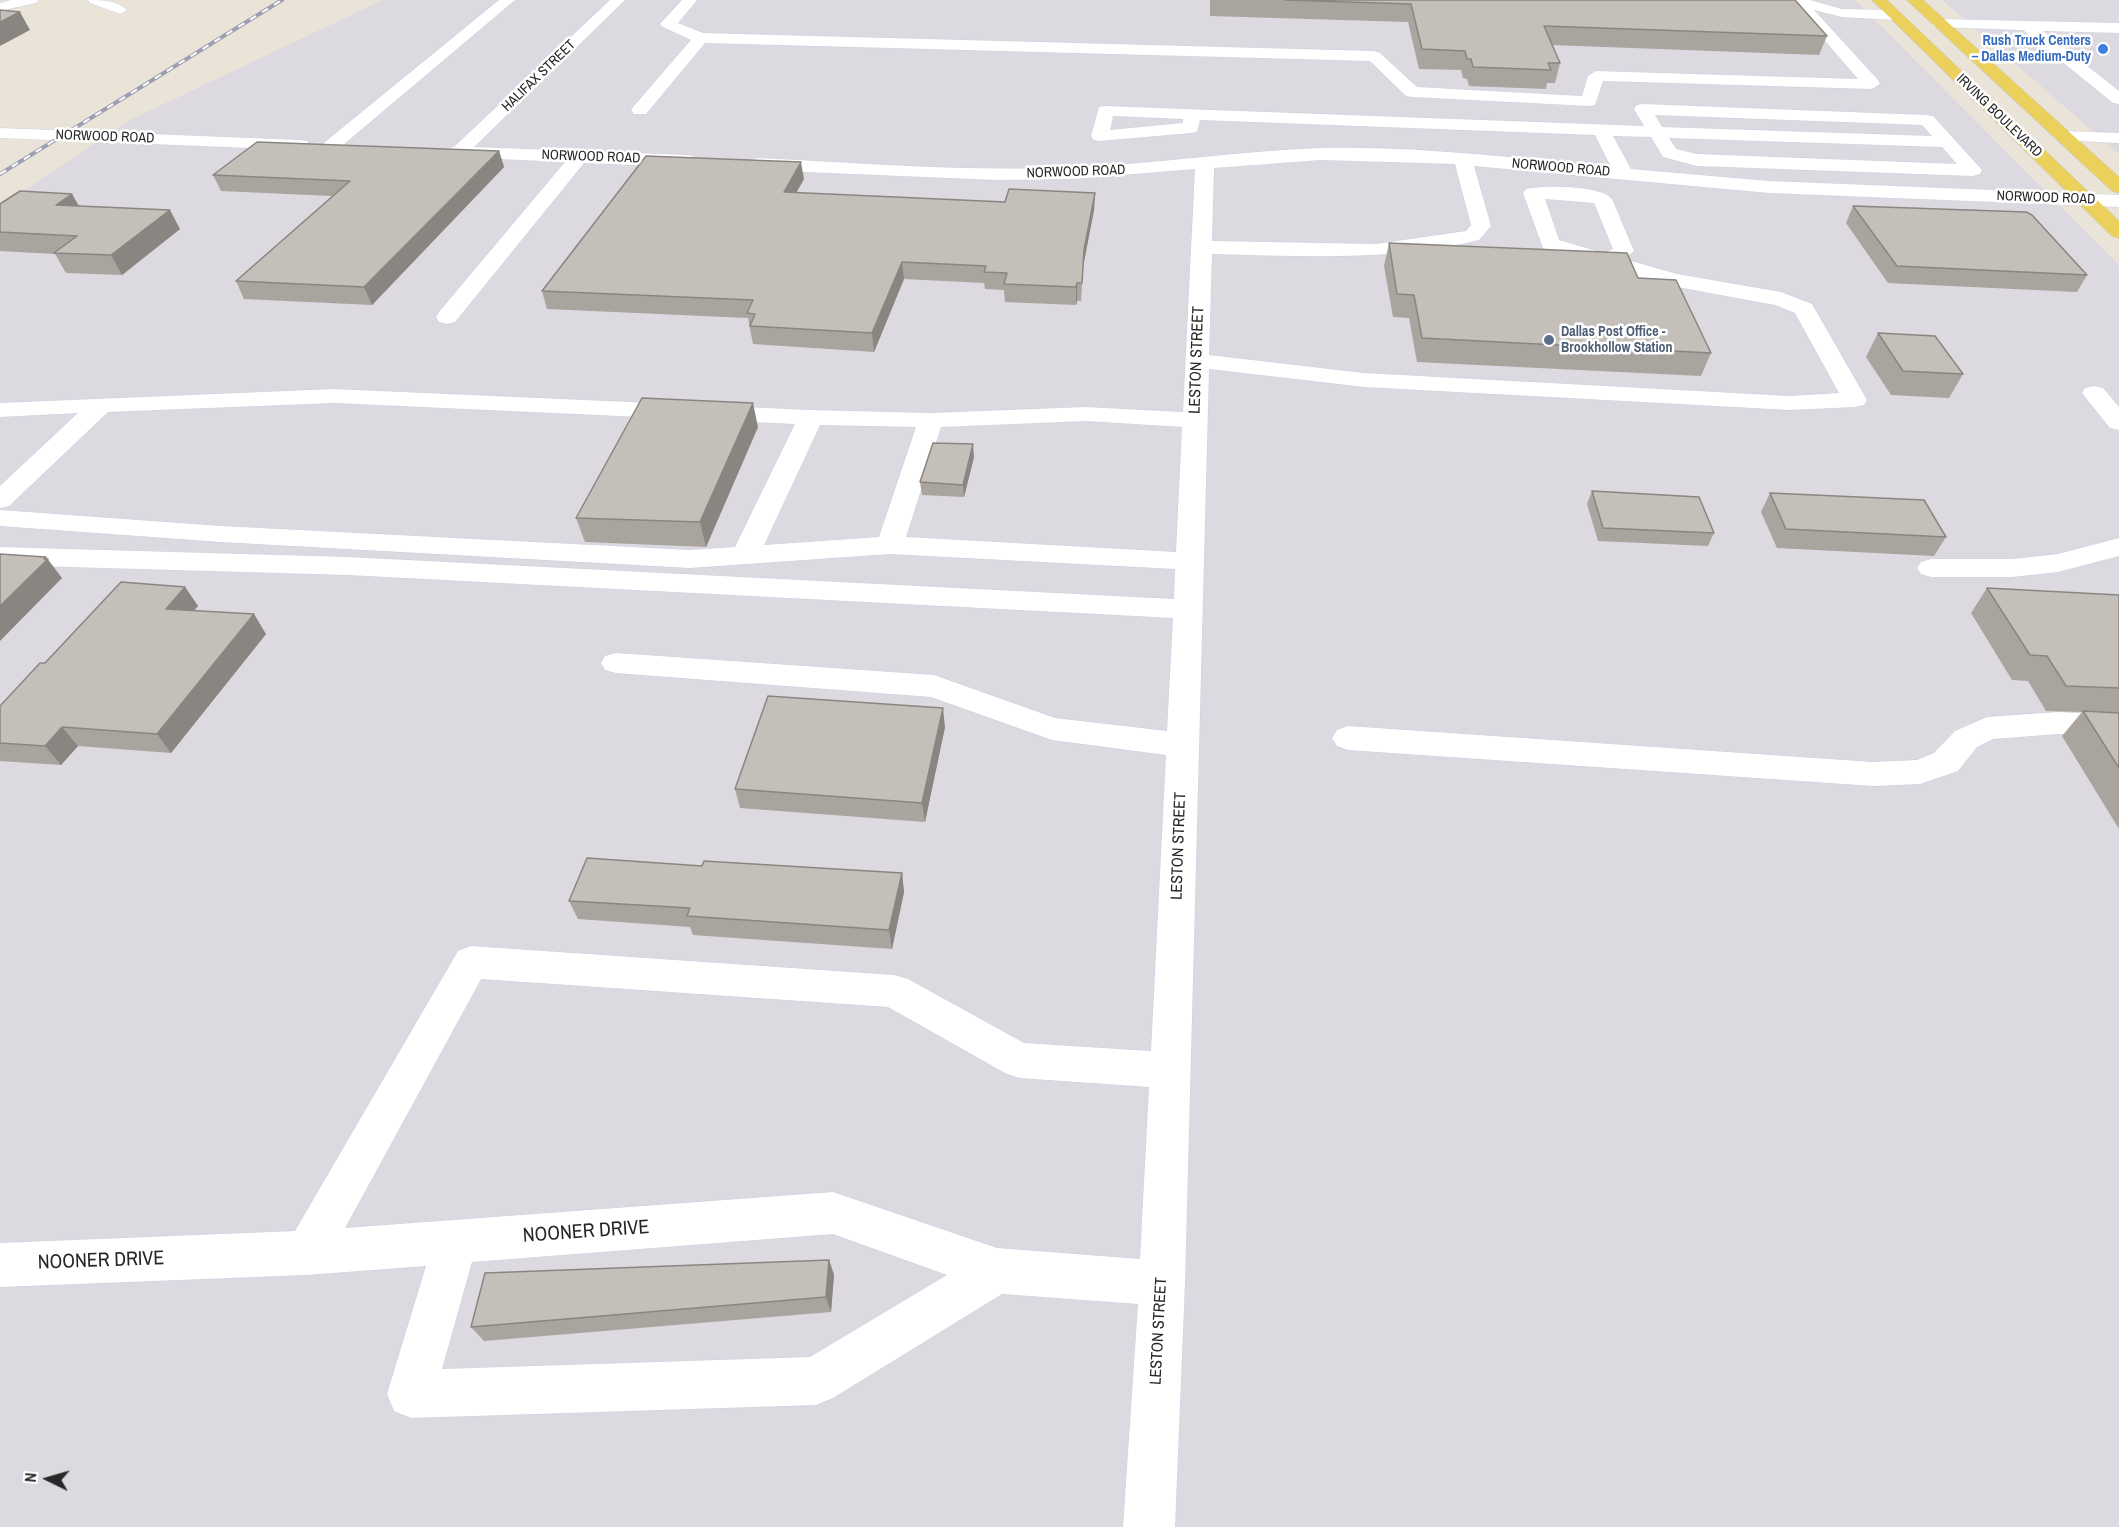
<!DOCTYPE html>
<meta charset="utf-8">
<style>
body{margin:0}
#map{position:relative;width:2119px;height:1527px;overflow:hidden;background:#e9e3d8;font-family:"Archivo Narrow",sans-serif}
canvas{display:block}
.north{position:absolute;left:18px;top:1449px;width:60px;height:60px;-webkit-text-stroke:4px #fff;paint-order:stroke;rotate:275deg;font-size:16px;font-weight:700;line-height:24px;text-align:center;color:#272727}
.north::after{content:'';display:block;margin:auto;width:21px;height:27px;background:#272727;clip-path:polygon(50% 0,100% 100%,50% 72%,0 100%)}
</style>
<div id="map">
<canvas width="2119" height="1527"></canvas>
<div class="north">N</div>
</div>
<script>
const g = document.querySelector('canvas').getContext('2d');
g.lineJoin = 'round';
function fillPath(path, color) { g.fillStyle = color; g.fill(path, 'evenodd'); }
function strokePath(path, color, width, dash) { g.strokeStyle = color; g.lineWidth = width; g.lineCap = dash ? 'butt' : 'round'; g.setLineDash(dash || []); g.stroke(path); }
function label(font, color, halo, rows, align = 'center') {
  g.font = font + ' "Archivo Narrow",sans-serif'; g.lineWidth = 5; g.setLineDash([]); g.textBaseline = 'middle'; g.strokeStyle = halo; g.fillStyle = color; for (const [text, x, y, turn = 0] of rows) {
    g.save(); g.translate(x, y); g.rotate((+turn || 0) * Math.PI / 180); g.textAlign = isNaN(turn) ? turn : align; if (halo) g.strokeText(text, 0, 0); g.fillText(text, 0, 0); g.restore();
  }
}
const industrial = new Path2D(`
 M383 0H1855L2119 265V1527H0V207L130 120Z
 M1942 0H2119V154Z`);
const minor = new Path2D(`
 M11 0H38L36 3 0 11V3Z
 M88 0C102 0 117 0 127 10L120 14 90 3Z
 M499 0H515L337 150H325L322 146 325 142Z
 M610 0H625L474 147 688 155 695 157 697 161 695 165 688 167 584 163 455 322 447 324 439 322 436 317 439 312 565 162 454 157 448 156 445 152 448 148 454 147Z
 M682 0H697L678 23 703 33 1374 51 1380 53 1417 87 1582 96 1588 76 1596 71 1858 79 1790 0H1810L1842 9 1895 10 1903 15 1895 20 1842 17 1814 10 1878 80 1880 84 1872 89 1603 81 1595 105 1589 106 1412 97 1406 96 1370 61 705 43 646 114H634L631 110 634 106 691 40 663 27 660 24Z
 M1940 19 2119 23V33L2043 31 2119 91V104L2113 103 2023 30 1935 27 1932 24Z
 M1643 104 1927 115 1933 116 1982 170 1980 174 1973 176 1697 166 1663 157 1651 137 1613 136 1631 169 1769 181 2119 195V207L1769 193 1474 166 1491 226 1479 240C1391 262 1301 256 1212 254L1209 355 1364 373 1790 396 1839 393 1795 313 1775 305 1666 285 1543 248 1523 193 1526 189C1542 185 1602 185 1612 199L1634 251 1624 259 1677 274 1781 292 1812 304 1867 400 1864 405 1855 407 1790 410 1364 387 1209 369 1185 1283 1175 1527H1123L1138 1304 1002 1294 833 1398 816 1405 411 1418 394 1411 387 1394 426 1266 307 1275 0 1287V1243L295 1231 458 951 471 946 894 975 908 979 1024 1043 1151 1051 1166 755 1052 740 931 697 616 673 605 670 601 663 605 656 616 653 934 675 1055 718 1167 731 1173 618 348 575 0 565V547L348 557 1174 599 1175 569 890 554 690 568 221 542 0 526V510L221 526 690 550 735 547 795 424 334 403 108 412 9 506 0 508V486L78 413 0 417V403L334 389 811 410 931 413 1086 407 1183 412 1195 169 1074 179 996 180 757 170 750 168 748 164 750 160 757 158C862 163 969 172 1074 167 1157 164 1239 151 1322 148 1419 146 1516 158 1611 167L1595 135 1200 120 1197 132 1191 133 1100 141 1094 140 1091 136 1099 107 1105 106 1644 126 1634 109 1637 105ZM1655 115 1922 125 1932 136 1662 127ZM1113 116 1183 119V123L1110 130ZM1669 138 1942 147 1957 164 1697 154 1676 149ZM1321 160 1455 164 1471 225 1466 231 1376 244 1212 241 1214 168ZM1545 199 1594 203 1613 249 1603 253 1559 240ZM1086 421 1182 427 1176 552 906 537 941 427ZM820 425 916 427 879 537 764 545ZM481 979 888 1007 1005 1073 1019 1078 1149 1087 1140 1259 997 1248 833 1192 345 1228ZM833 1234 947 1275 810 1357 442 1369 472 1262Z
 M0 128 301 140 307 141 310 145 307 149 301 150 0 138Z
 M2063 131 2119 133V143L2057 140 2054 136 2057 132Z
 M2094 386 2103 388 2119 407V430L2110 428 2082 393 2085 388Z
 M2119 538V556L2058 572 2012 577H1931L1921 574 1917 568 1921 562 1931 559H2012L2058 554Z
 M2058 712 2119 715V737L2058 734 1993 739 1977 747 1958 771 1920 784 1873 786 1348 750 1337 746 1332 738 1337 730 1348 726 1873 762 1917 760 1934 753 1955 731 1987 717Z`);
const major = new Path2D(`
 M1872 0H1887L2119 221V238L2112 236Z
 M1907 0H1923L2119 177V193L2112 191Z`);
const rail = new Path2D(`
 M0 174 282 0`);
const wall = new Path2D(`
 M1210 0H1795L1827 36 1819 55 1552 45 1560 63 1555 83H1547L1546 89 1469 86 1467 79 1463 78 1461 70 1419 69 1408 22 1210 16Z
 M499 151 504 167 372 305 244 299 236 281 332 196 221 191 213 175Z
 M804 179 796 193 1005 202 1095 193 1094 210 1083 267 1081 301H1077L1076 305 1005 302 1004 290 985 289 984 283 904 279 874 352 753 344 748 318 547 309 542 291Z
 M0 204 79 206 180 229 122 275 66 273 55 254 0 251Z
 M1853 206 2087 275 2077 292 1888 283 1846 223Z
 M1389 243 1638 278 1711 353 1701 376 1417 362 1409 318 1393 317 1384 266Z
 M1878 333 1963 374 1949 398 1891 395 1866 357Z
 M758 427 706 547 585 542 576 518Z
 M974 457 964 497 922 495 920 482Z
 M1592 491 1714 533 1708 546 1598 541 1587 504Z
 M1770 493 1946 537 1934 556 1777 548 1761 512Z
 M185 587 198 606 194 610 266 634 171 753 78 746 61 765 0 761V706L45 663Z
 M1987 588 2119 595V829L2062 736 2082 712 2046 711 2028 681 2012 680 1971 613Z
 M945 727 925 822 740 808 735 789Z
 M702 866 902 873 904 892 892 949 693 935 690 927 578 919 569 901Z
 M829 1260 834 1275 831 1312 484 1341 471 1327Z`);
const shadedWall = new Path2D(`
 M20 12 30 30 0 46V22Z
 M499 151 504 167 372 305 364 287Z
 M801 162 804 179 787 209 784 192Z
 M1095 193 1094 210 1083 267 1081 301 1084 250Z
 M72 194 83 213 56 205Z
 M170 210 180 229 122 275 111 255Z
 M902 262 904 279 874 352 872 333Z
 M1077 283V301L1076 305V287Z
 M753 403 758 427 706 547 700 522Z
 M973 444 974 457 964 497 963 485Z
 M46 557 62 578 0 641V606Z
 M185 587 198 606 179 628 166 609Z
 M254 614 266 634 171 753 157 734Z
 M943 708 945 727 925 822 922 803Z
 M62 727 78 746 61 765 45 746Z
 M902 873 904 892 892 949 889 930Z
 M829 1260 834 1275 831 1312 826 1297Z`);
const building = new Path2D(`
 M1285 0H1795L1827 36 1544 26 1560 63H1548L1551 70 1473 67 1471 59H1467L1465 51 1422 49 1411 4Z
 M0 10 20 12 0 22Z
 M257 142 499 151 364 287 236 281 350 181 213 175Z
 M646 156 801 162 784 192 1005 202 1009 189 1095 193 1084 250 1082 283H1077L1076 287 1004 284 1007 273 984 272 986 266 902 262 872 333 750 326 755 314 747 313 753 300 542 291Z
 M20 191 72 194 56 205 170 210 111 255 54 253 77 236 0 232V204Z
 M1853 206 2026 212 2032 215 2087 275 1897 266Z
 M1389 243 1627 253 1638 278 1676 280 1711 353 1422 338 1414 295 1397 294Z
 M1878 333 1935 336 1963 374 1903 371Z
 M642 398 753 403 700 522 576 518Z
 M933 443 973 444 963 485 920 482Z
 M1592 491 1699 497 1714 533 1603 528Z
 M1770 493 1924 500 1946 537 1786 529Z
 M0 554 46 557 44 559H48L0 606Z
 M121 582 185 587 166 609 254 614 157 734 62 727 45 746 0 743V706L40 663H45Z
 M1987 588 2119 595V688L2066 686 2047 656 2030 655Z
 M768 696 943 708 922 803 735 789Z
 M2083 711 2119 713V768Z
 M587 858 702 866 704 861 902 873 889 930 687 916 690 908 569 901Z
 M829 1260 826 1297 471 1327 485 1273Z`);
const markers = [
 [2103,49,6,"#3f7fe0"],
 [1549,340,6,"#5c6f8a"]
];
const farShopnames = [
 ["Rush Truck Centers",2091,41],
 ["– Dallas Medium-Duty",2091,57]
];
const farStreetnames = [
 ["HALIFAX STREET",539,76,-44],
 ["IRVING BOULEVARD",1999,116,44],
 ["NORWOOD ROAD",105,137,2],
 ["NORWOOD ROAD",591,157,2],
 ["NORWOOD ROAD",1561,168,5],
 ["NORWOOD ROAD",1076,172,-2],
 ["NORWOOD ROAD",2046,198,2]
];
const farServicenames = [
 ["Dallas Post Office -",1561,332],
 ["Brookhollow Station",1561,348]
];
const streetNames = [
 ["LESTON STREET",1197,360,-88],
 ["LESTON STREET",1179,846,-88],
 ["LESTON STREET",1159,1331,-87]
];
const nearStreetnames = [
 ["NOONER DRIVE",586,1232,-4],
 ["NOONER DRIVE",101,1261,-2]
];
fillPath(industrial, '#dcd9e1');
strokePath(minor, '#ced0e0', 1);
strokePath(major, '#c3c3c3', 1);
fillPath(minor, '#fff');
fillPath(major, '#ebd05c');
strokePath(rail, '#9c9eb1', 4);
strokePath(rail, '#fff', 2, [7]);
fillPath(wall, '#a9a49e');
fillPath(shadedWall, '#898681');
fillPath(building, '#c4bfb8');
strokePath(building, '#898681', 1.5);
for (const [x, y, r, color] of markers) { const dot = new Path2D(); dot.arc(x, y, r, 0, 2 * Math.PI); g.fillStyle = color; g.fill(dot); strokePath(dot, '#fff', 2); }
label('bold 14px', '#366cbe', '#fff', farShopnames, 'right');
label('14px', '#272727', '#fff', farStreetnames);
label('bold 14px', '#4e5e75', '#fff', farServicenames, 'left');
label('16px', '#272727', '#fff', streetNames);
label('20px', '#272727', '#fff', nearStreetnames);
</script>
